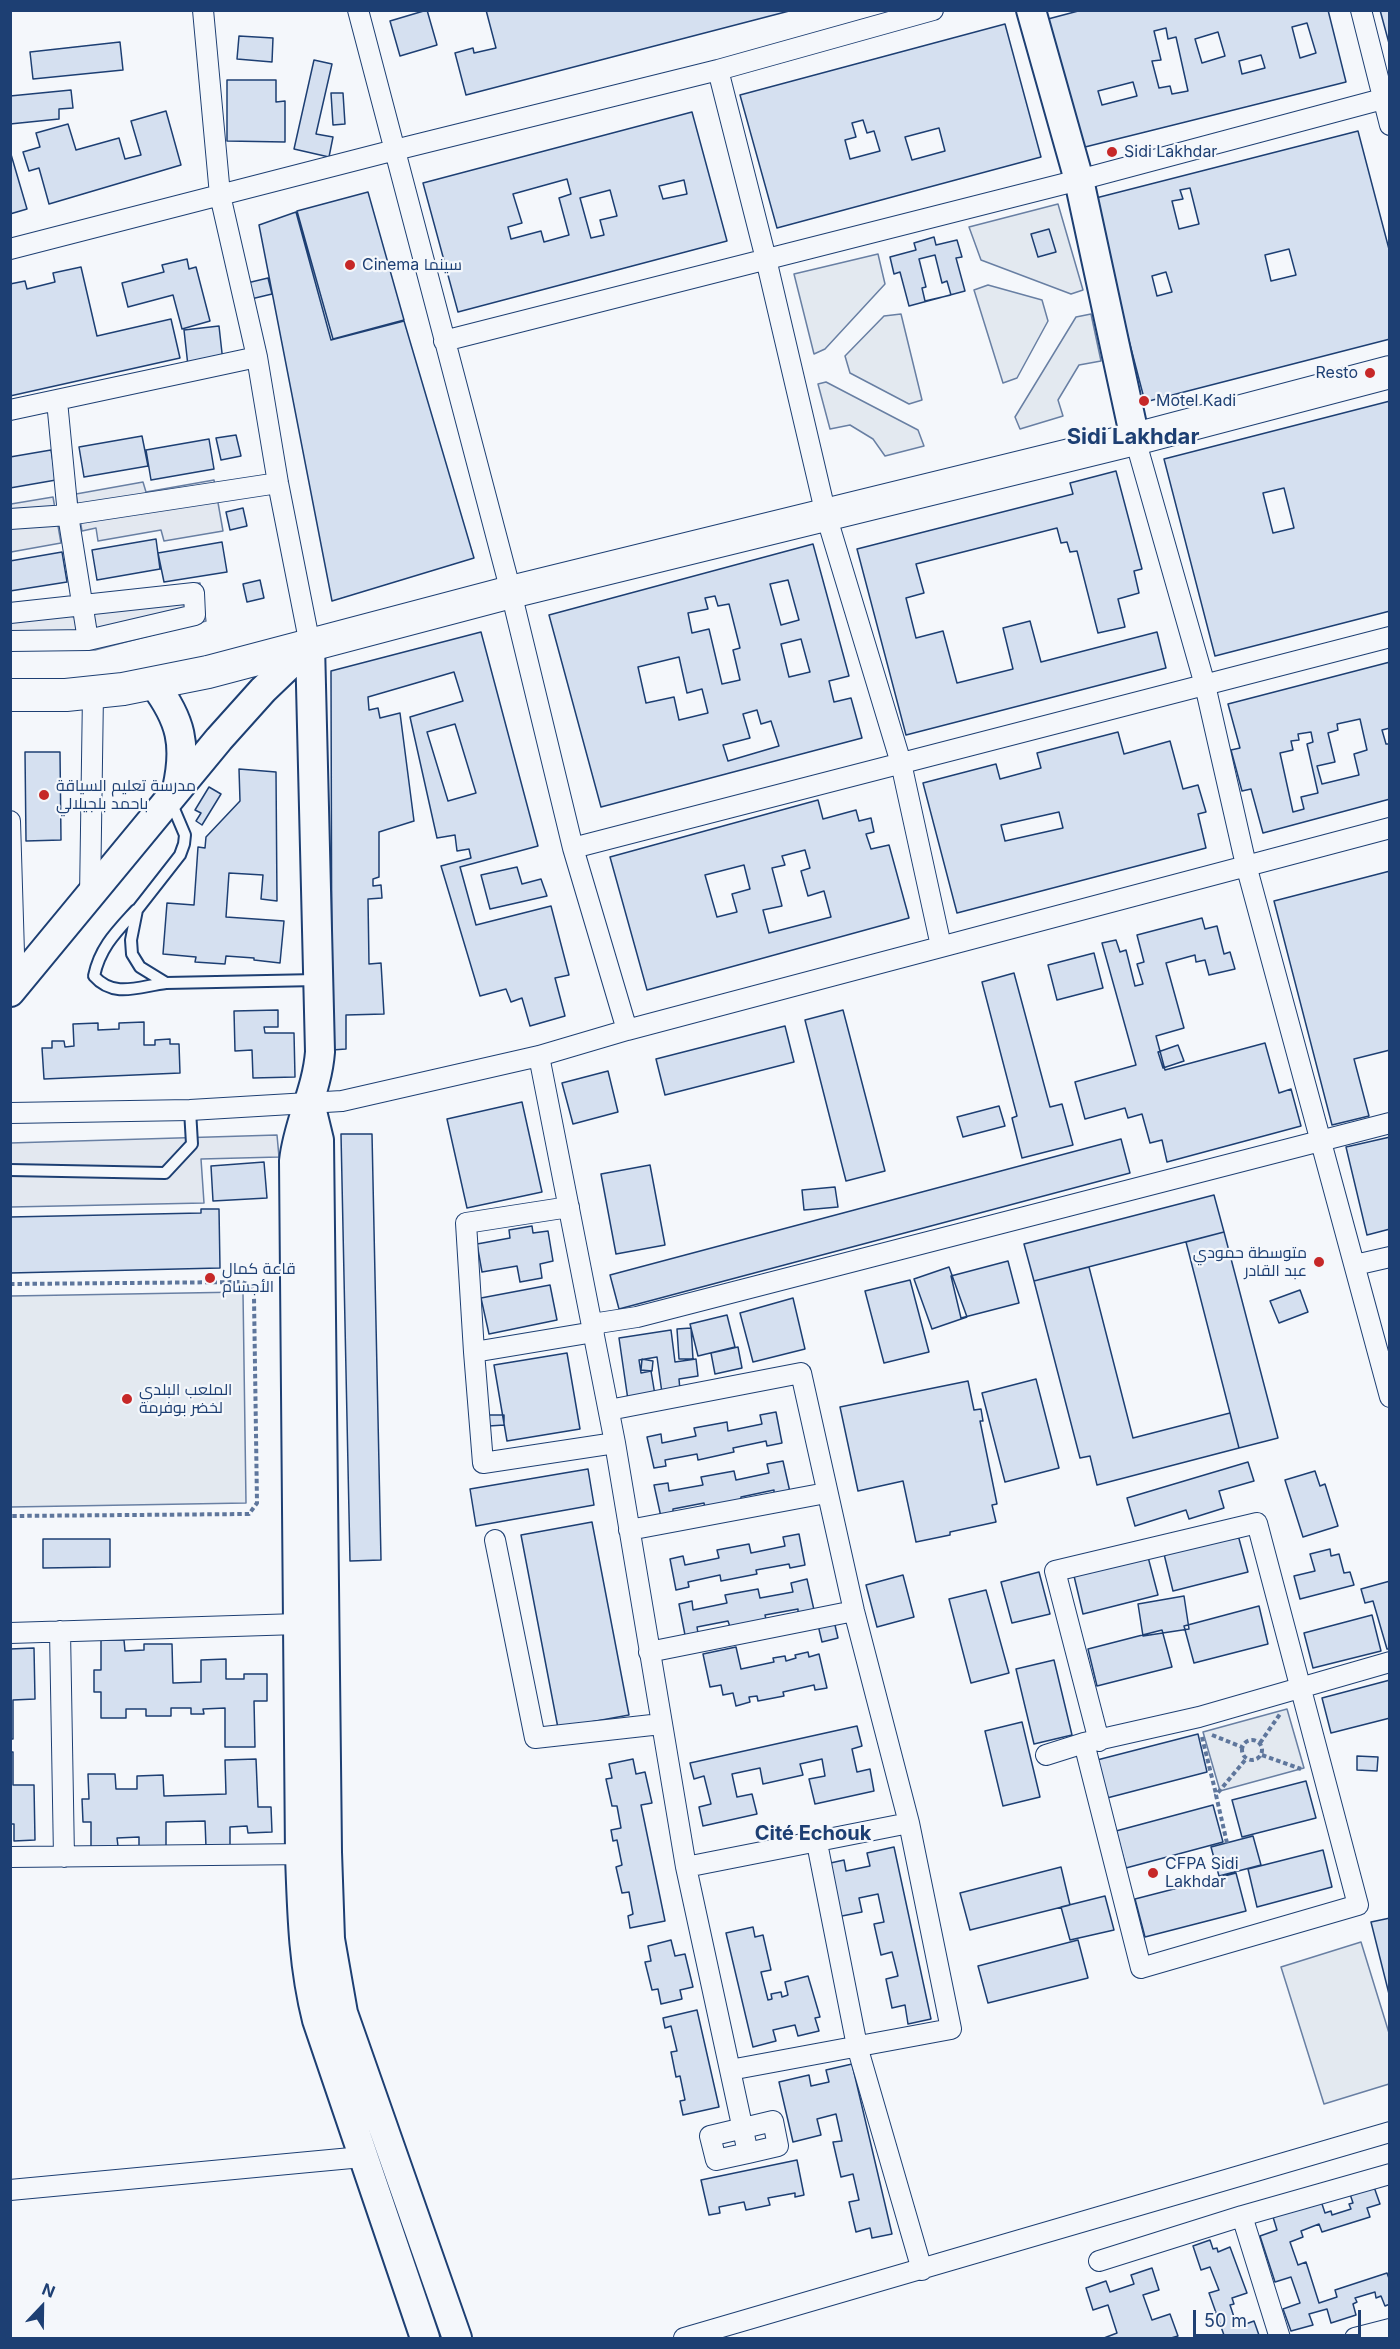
<!DOCTYPE html>
<meta charset="utf-8">
<style>
body{margin:0}
#map{position:relative;width:1400px;height:2349px;overflow:hidden;background:#f4f7fb;font-family:Inter,sans-serif}
canvas{display:block}
.frame{position:absolute;inset:0;border:12px solid #1d3f73;pointer-events:none}
.north{position:absolute;left:12px;top:2277px;width:60px;height:60px;-webkit-text-stroke:4px #f4f7fb;paint-order:stroke;rotate:22deg;font-size:16px;font-weight:700;line-height:24px;text-align:center;color:#1d3f73}
.north::after{content:'';display:block;margin:auto;width:21px;height:27px;background:#1d3f73;clip-path:polygon(50% 0,100% 100%,50% 72%,0 100%)}
.scale{position:absolute;left:1193px;top:2310px;width:168px;height:27px;box-sizing:border-box;border:3px solid #1d3f73;border-top:0;padding-left:8px;font-size:18px;line-height:21px;white-space:nowrap;color:#1d3f73;-webkit-text-stroke:4px #f4f7fb;paint-order:stroke}
</style>
<div id="map">
<canvas width="1400" height="2349"></canvas>
<div class="frame"></div>
<div class="north">N</div>
<div class="scale">50 m</div>
</div>
<script>
const g = document.querySelector('canvas').getContext('2d');
g.lineJoin = 'round';
function fillPath(path, color) { g.fillStyle = color; g.fill(path, 'evenodd'); }
function strokePath(path, color, width, dash) { g.strokeStyle = color; g.lineWidth = width; g.lineCap = dash ? 'butt' : 'round'; g.setLineDash(dash || []); g.stroke(path); }
function label(font, color, halo, rows, align = 'center') {
  g.font = font + ' Inter,Cairo,sans-serif'; g.lineWidth = 4.5; g.setLineDash([]); g.textBaseline = 'middle'; g.strokeStyle = halo; g.fillStyle = color; for (const [text, x, y, turn = 0] of rows) {
    g.save(); g.translate(x, y); g.rotate((+turn || 0) * Math.PI / 180); g.textAlign = isNaN(turn) ? turn : align; if (halo) g.strokeText(text, 0, 0); g.fillText(text, 0, 0); g.restore();
  }
}
const green = new Path2D(`
 M1058 204 1083 290 1071 294 981 260 969 227Z
 M878 254 885 284 825 349 814 354 794 274Z
 M988 285 1042 300 1048 321 1017 378 1003 383 974 290Z
 M901 314 922 400 909 404 850 373 845 356 884 316Z
 M1091 314 1101 361 1079 365 1058 400 1063 416 1020 429 1015 417 1076 317Z
 M826 382 918 430 924 446 885 456 873 439 850 425 830 429 818 384Z
 M243 1292 246 1503 11 1507V1296Z
 M1287 1709 1304 1768 1220 1791 1203 1732Z
 M1361 1942 1389 2033V2084L1324 2104 1281 1967Z`);
const parking = new Path2D(`
 M214 480 223 531 164 541 161 530 98 541 96 528 82 531 76 494 143 482 146 492Z
 M53 497 61 543 11 552V504Z
 M200 583 206 621 95 650H11L10 605Z
 M277 1135 279 1157 201 1159 204 1203 11 1207 10 1143Z`);
const building = new Path2D(`
 M427 10 437 45 400 56 390 21Z
 M486 10 610 11 793 10 466 95 455 53 473 48 474 53 496 48Z
 M1082 10H1328L1346 82 1081 148 1048 19ZM1307 23 1316 53 1300 58 1292 27ZM1166 28 1168 39 1176 37 1188 91 1172 94 1170 86 1159 88 1152 61 1161 60 1154 31ZM1218 32 1225 56 1202 63 1195 39ZM1261 55 1265 68 1242 74 1239 61ZM1133 82 1137 96 1102 105 1098 91Z
 M1380 10H1390V47Z
 M1005 24 1041 157 777 228 740 95ZM863 120 867 133 874 131 880 151 850 159 845 140 856 137 852 123ZM939 128 945 151 912 160 905 137Z
 M239 36 273 38 272 62 237 59Z
 M120 42 123 70 33 79 30 52Z
 M314 60 332 64 316 134 333 137 329 157 294 149Z
 M227 80H276V102L285 101V142L227 141Z
 M71 90 73 108 59 109V119L10 124V96Z
 M331 93H343L345 124 333 125Z
 M166 111 181 165 49 204 39 168 29 171 23 152 40 147 36 133 68 124 76 150 119 138 125 159 141 155 131 121Z
 M692 112 727 241 458 312 423 183ZM567 179 571 194 559 198 569 235 544 242 541 231 511 239 508 227 522 223 513 194ZM684 180 687 194 663 199 659 186ZM610 190 617 216 600 220 604 235 591 238 580 198Z
 M1358 131 1390 253V339L1145 402 1092 199ZM1190 188 1199 224 1179 229 1172 201 1183 199 1180 190ZM1289 249 1296 275 1271 281 1265 255ZM1166 272 1172 292 1157 296 1152 276Z
 M10 151 27 209 10 214Z
 M368 192 404 320 333 339 297 211Z
 M296 212 331 340 404 321 474 558 332 601 259 225Z
 M1049 229 1056 252 1038 257 1031 234Z
 M934 237 936 245 957 240 962 257 956 258 965 291 909 306 900 272 894 274 890 257 916 250 914 243Z
 M935 255 942 283 947 281 951 295 925 301 922 288 926 287 919 259Z
 M187 259 189 269 196 267 210 321 182 329 173 295 128 307 122 283 164 272 162 265Z
 M81 267 97 336 171 319 180 358 10 396V284L25 281 27 289 55 282 53 273Z
 M268 278 272 294 251 299 247 283Z
 M219 326 223 362 188 366 184 330Z
 M1390 401V611L1215 656 1164 459ZM1284 488 1294 528 1273 533 1263 493Z
 M236 435 241 456 221 460 216 438Z
 M142 436 148 466 84 477 79 447Z
 M209 439 214 469 151 480 146 450Z
 M51 450 56 480 10 488V457Z
 M1116 471 1142 569 1134 571 1139 593 1118 599 1125 627 1098 633 1077 551 1070 552 1067 542 1061 543 1057 528 916 564 924 593 906 598 916 638 943 631 957 683 1013 669 1003 628 1030 621 1041 662 1157 632 1166 668 906 735 857 549 1073 494 1070 483Z
 M243 508 247 526 230 530 226 512Z
 M156 539 160 569 97 580 92 550Z
 M222 542 227 572 164 582 158 553Z
 M813 544 849 676 829 681 834 702 851 698 862 738 601 807 549 615ZM788 580 799 620 781 625 770 584ZM715 596 718 606 729 604 740 648 733 650 740 680 722 684 709 629 692 633 688 613 708 609 705 598ZM801 639 810 672 789 677 781 644ZM679 657 687 693 702 689 708 713 679 720 674 697 646 703 638 667ZM757 710 761 724 771 721 779 746 728 761 723 745 750 738 743 714Z
 M62 552 67 582 10 591V561Z
 M260 580 264 598 247 602 243 584Z
 M481 632 538 846 460 867 476 925 551 906 569 975 555 978 565 1016 530 1026 522 998 511 1002 506 989 480 996 441 866 471 858 469 849 457 851 455 835 437 838 410 717 463 701 454 672 368 697 369 710 378 708 380 718 400 713 414 821 379 832V877L373 879V886L381 885 382 898 368 899 369 964 381 963 384 1014 346 1015V1049L332 1050 331 671ZM455 724 476 793 448 801 427 732Z
 M1390 662V728L1382 730 1386 744H1390V799L1263 833 1251 789 1242 791 1231 750 1240 748 1228 704ZM1360 719 1367 750 1354 754 1359 775 1322 784 1317 766 1335 762 1328 733 1338 730 1337 724ZM1311 732 1313 742 1307 744 1318 793 1301 797 1304 809 1293 812 1280 753 1293 750 1291 741 1299 740 1298 734Z
 M1118 732 1124 754 1170 741 1183 789 1198 785 1206 812 1198 814 1206 848 957 913 923 783 996 764 1000 779 1041 768 1037 753ZM1059 812 1063 828 1005 841 1001 825Z
 M25 752H60L61 840 26 841Z
 M239 769 276 772 277 901 261 899 263 875 229 873 226 917 284 921 280 963 254 960V958L226 956 225 964 195 962 196 957 163 954 167 903 194 905 198 847 205 848 206 837 240 801Z
 M209 787 221 794 202 825 196 821 201 813 195 810Z
 M818 800 823 819 856 810 859 821 871 818 874 832 866 834 871 849 889 845 909 918 647 990 610 857ZM805 850 810 868 801 871 808 896 824 891 831 917 769 933 763 910 782 906 772 868 785 865 782 856ZM744 865 750 889 732 894 737 912 717 917 705 875Z
 M517 867 522 884 541 879 547 896 490 909 481 875Z
 M1390 871V1050L1354 1059 1369 1116 1332 1125 1274 901Z
 M1202 918 1205 929 1217 926 1224 954 1230 952 1235 969 1209 975 1205 960 1196 962 1195 955 1166 963 1184 1028 1156 1036 1165 1070 1265 1043 1279 1093 1291 1089 1301 1126 1167 1162 1162 1140 1150 1143 1142 1114 1128 1118 1125 1108 1085 1119 1075 1082 1136 1065 1102 943 1116 940 1120 952 1126 950 1135 986 1143 984 1137 964 1144 962 1137 935Z
 M1094 953 1103 988 1057 1000 1048 965Z
 M1014 973 1050 1107 1062 1104 1073 1145 1022 1158 1012 1118 1017 1116 982 982Z
 M278 1010V1027H264L265 1033H294L295 1077 253 1078 252 1050 235 1051 234 1011Z
 M843 1010 885 1171 846 1181 805 1020Z
 M144 1022V1045H155V1040L170 1039V1044H179L180 1073 44 1079 42 1048H52V1041H64L65 1047 74 1046 73 1024 98 1023V1030L119 1029V1023Z
 M785 1026 794 1062 665 1095 656 1059Z
 M1178 1045 1184 1061 1163 1068 1158 1052Z
 M608 1071 618 1112 573 1124 562 1083Z
 M522 1102 542 1192 467 1208 447 1119Z
 M999 1106 1005 1126 963 1137 957 1117Z
 M341 1134H372L381 1560 350 1561Z
 M1390 1137V1229L1367 1235 1346 1147Z
 M1121 1139 1130 1173 619 1309 610 1275Z
 M264 1162 267 1198 213 1201 211 1166Z
 M650 1165 665 1245 616 1254 601 1174Z
 M835 1187 838 1207 804 1210 802 1190Z
 M1214 1195 1224 1232 1034 1281 1024 1244Z
 M201 1209H219L220 1268 10 1273V1217L201 1213Z
 M532 1226 533 1233 548 1231 553 1261 540 1264 542 1278 520 1282 517 1266 482 1272 477 1244 510 1238 509 1230Z
 M1224 1232 1278 1438 1239 1448 1186 1242Z
 M1008 1261 1019 1303 961 1318 951 1276Z
 M949 1267 967 1317 932 1329 914 1279Z
 M1089 1267 1133 1438 1230 1413 1239 1448 1097 1485 1090 1456 1080 1458 1034 1281Z
 M910 1280 929 1352 884 1363 865 1291Z
 M550 1285 557 1320 489 1334 481 1298Z
 M1300 1290 1308 1312 1279 1323 1270 1301Z
 M793 1298 805 1349 753 1362 740 1313Z
 M727 1315 735 1347 698 1356 690 1324Z
 M691 1328 693 1359H679L677 1329Z
 M671 1330 675 1362 696 1359 698 1376 679 1379 680 1390 662 1393 657 1357 639 1360 641 1373 651 1371 655 1395 628 1400 619 1338Z
 M738 1347 742 1368 715 1374 711 1353Z
 M567 1353 580 1429 507 1441 494 1365Z
 M642 1359 653 1361 652 1371 641 1370Z
 M1036 1379 1059 1468 1005 1482 982 1393Z
 M968 1381 974 1410 981 1409 983 1421H980L997 1504 992 1505 996 1522 950 1532V1535L916 1542 903 1481 858 1491 840 1407Z
 M776 1412 782 1443 767 1446 766 1441 733 1448 734 1452 698 1460 697 1454 665 1460 666 1466 654 1468 647 1437 661 1434 662 1443 696 1436 694 1428 727 1422 728 1431 762 1424 760 1415Z
 M489 1415H504V1425L489 1426Z
 M783 1461 790 1492 774 1495V1490L741 1497V1501L705 1508 704 1503 673 1509V1514L661 1517 654 1485 668 1483 669 1491 703 1485 701 1477 734 1471 736 1480 769 1473 767 1464Z
 M1248 1462 1254 1481 1219 1491 1224 1508 1189 1519 1186 1510 1135 1526 1127 1498Z
 M588 1469 594 1505 476 1526 470 1489Z
 M1315 1471 1320 1486 1325 1484 1338 1526 1303 1537 1285 1480Z
 M592 1522 629 1715 558 1728 521 1535Z
 M799 1534 805 1565 790 1568 789 1564 756 1570 757 1574 721 1581 720 1575 688 1582 689 1587 676 1590 670 1559 683 1556 685 1565 719 1558 717 1550 749 1544 751 1553 785 1546 783 1537Z
 M1238 1535 1248 1572 1173 1591 1164 1554Z
 M43 1539H110V1567L43 1568Z
 M1330 1549 1331 1556 1339 1554 1344 1573 1350 1572 1354 1585 1300 1599 1294 1576 1315 1571 1310 1554Z
 M1148 1557 1158 1595 1083 1614 1074 1576Z
 M1039 1572 1050 1614 1012 1623 1001 1582Z
 M903 1575 914 1617 877 1627 866 1585Z
 M807 1579 814 1610 798 1613V1609L765 1615 766 1619 730 1627 728 1621 697 1627 698 1633 685 1635 679 1604 692 1601 693 1610 727 1603 725 1595 758 1589 760 1598 793 1592 791 1583Z
 M1390 1581V1649H1387L1373 1601 1365 1603 1361 1589Z
 M986 1590 1009 1673 971 1683 949 1599Z
 M1184 1596 1189 1629 1143 1636 1138 1604Z
 M1259 1606 1268 1644 1194 1663 1184 1626Z
 M1372 1615 1381 1651 1313 1668 1304 1633Z
 M834 1621 838 1638 822 1642 818 1625Z
 M1162 1630 1172 1667 1097 1686 1088 1649Z
 M101 1640H124L125 1651 144 1650V1644H172L173 1683 201 1682V1660L226 1659V1679H244V1674H267V1701H254L255 1747H225V1708L203 1709 204 1714H191V1708H171V1716H146V1709H126V1718H101V1692H94V1670H101Z
 M736 1647 741 1669 774 1662 773 1658 785 1656 786 1661 796 1658 795 1655 808 1652 809 1657 819 1654 827 1688 815 1690 814 1685 783 1692 784 1696 758 1701 757 1696 749 1697 750 1702 736 1706 733 1693 723 1695 721 1685 710 1687 703 1654Z
 M34 1648 35 1699 13 1700V1739H10V1649Z
 M1054 1660 1072 1735 1034 1744 1016 1669Z
 M1390 1680V1718L1331 1733 1322 1698Z
 M1022 1722 1040 1797 1003 1806 985 1731Z
 M857 1726 862 1746 852 1749 857 1772 870 1769 874 1791 815 1804 809 1779 825 1776 822 1759 800 1764 803 1775 763 1784 760 1768 732 1774 737 1797 752 1794 757 1814 703 1826 699 1807 711 1804 704 1776 694 1779 690 1763Z
 M1198 1734 1207 1772 1107 1798 1097 1760Z
 M10 1752H13V1785H34L35 1840 14 1841V1824H10Z
 M1357 1756 1378 1757 1377 1771 1357 1770Z
 M256 1759 258 1807H271L272 1832 248 1833 247 1826 230 1827V1847H206L205 1821 166 1822V1846H139V1837L117 1838 118 1846 91 1847V1822H83L82 1799H89L88 1774H115L116 1789H137V1776L163 1775 164 1796 226 1794 225 1760Z
 M633 1759 636 1774 645 1772 652 1803 641 1805 665 1921 630 1928 628 1916 633 1914 629 1892 622 1893 616 1867 622 1865 617 1840 613 1841 611 1830 621 1828 617 1806H612L606 1779 612 1778 609 1764Z
 M1306 1781 1316 1818 1242 1837 1232 1800Z
 M1213 1805 1223 1842 1126 1868 1116 1831Z
 M1253 1836 1261 1865 1219 1876 1211 1847Z
 M894 1847 931 2019 908 2024 905 2005 892 2008 886 1979 898 1976 892 1952 881 1955 874 1924 884 1922 878 1894 859 1898 862 1912 837 1917 826 1864 844 1860 846 1871 870 1866 867 1853Z
 M1323 1850 1332 1887 1257 1907 1248 1869Z
 M1061 1867 1070 1905 970 1930 960 1893Z
 M1236 1873 1246 1911 1145 1937 1135 1899Z
 M1105 1896 1114 1930 1070 1940 1061 1907Z
 M1390 1918V1998L1371 1922Z
 M753 1927 755 1937 763 1935 771 1970 761 1972 768 2000 772 1999 771 1994 781 1992 782 1997 788 1995 785 1982 808 1976 820 2017 815 2018 819 2031 798 2036 795 2025 773 2030 776 2041 753 2047 726 1933Z
 M671 1940 675 1956 685 1954 693 1987 680 1990 682 1999 661 2004 658 1989 652 1990 645 1962 651 1961 648 1946Z
 M1078 1940 1088 1978 988 2003 978 1966Z
 M697 2010 719 2107 683 2115 680 2101 685 2100 680 2076 676 2077 671 2052 677 2051 671 2026 665 2028 663 2018Z
 M852 2064 892 2234 872 2238 870 2228 856 2232 849 2202 859 2200 853 2174 841 2177 833 2142 842 2141 836 2114 817 2119 821 2135 793 2142 779 2082 809 2075 811 2086 829 2082 826 2070Z
 M797 2160 804 2195 795 2197V2193L768 2198 770 2205 746 2210 744 2202 719 2207 720 2213 709 2215 701 2180Z
 M1373 2184 1380 2204 1367 2208 1370 2217 1322 2232 1319 2224 1301 2231 1303 2237 1290 2242 1298 2265 1306 2262 1319 2303 1337 2297 1335 2290 1387 2273 1390 2281V2304L1385 2306 1381 2296 1376 2298 1375 2292 1355 2298 1357 2302 1353 2304 1356 2315 1331 2323 1327 2309 1309 2314 1313 2325 1291 2331 1283 2309 1300 2303 1291 2277 1275 2282 1260 2236 1277 2230 1273 2217 1321 2201 1325 2213 1331 2211 1332 2215 1351 2209 1349 2204 1353 2203 1349 2191Z
 M1210 2240 1213 2249 1217 2248 1218 2252 1230 2247 1247 2293 1232 2298 1234 2304 1230 2305 1236 2323 1242 2321 1243 2325 1254 2321 1260 2338H1225L1209 2293 1219 2290 1210 2267 1201 2270 1193 2246Z
 M1152 2268 1159 2290 1143 2295 1152 2320 1170 2314 1178 2336 1171 2338H1104L1117 2333 1108 2305 1093 2310 1086 2288 1106 2281 1110 2292 1134 2284 1131 2275Z`);
const path = new Path2D(`
 M10 1284 241 1282C250 1284 254 1287 254 1297L257 1503 249 1514 10 1516
 M1212 1735 1242 1747
 M1202 1737 1216 1794
 M1242 1750a10 10 0 1 1 20 0a10 10 0 1 1-20 0Z
 M1260 1743 1280 1714
 M1262 1755 1301 1769
 M1227 1843 1216 1795 1246 1759`);
const service = new Path2D(`
 M171 802 185 835 184 844 180 855 137 910 131 940 132 954 140 967 166 983 317 980
 M136 910C117 931 100 947 94 976 114 999 140 986 166 983
 M10 1170 165 1173 192 1144 190 1110`);
const minor = new Path2D(`
 M203 10 220 195 257 357 278 483 310 645
 M358 10 511 592 573 848 627 1030
 M1361 10 1390 125
 M718 70 766 259 826 515 901 763 941 946
 M10 249 395 150 718 70 933 10
 M444 341 1079 180 1390 97
 M10 410 257 357
 M1135 439 1205 685 1246 865 1390 1397
 M10 519 68 515 278 483
 M10 613 194 593 195 615 88 640 68 515 57 401
 M10 641 88 640
 M10 821 15 986
 M573 848 1390 637
 M90 897 93 693
 M539 1056 615 1443 686 1867 748 2153 716 2160 710 2136 773 2121 778 2146 748 2153
 M10 1113 190 1110 342 1101 539 1056 627 1030 1390 828
 M1355 1265 1390 1257
 M592 1324 637 1317 1390 1123
 M594 1332 474 1352 483 1463 615 1443
 M474 1352 466 1223 569 1207
 M609 1410 801 1373 854 1611 909 1823 951 2029 730 2070
 M629 1530 826 1493
 M495 1540 535 1738 661 1724
 M60 1631 64 1857
 M10 1633 298 1624
 M649 1652 854 1611
 M1084 1743 1141 1968 1358 1905 1257 1523 1055 1571 1099 1741
 M1046 1755 1084 1743 1199 1717 1390 1662
 M817 1843 857 2046 922 2270
 M10 1857 311 1854
 M686 1867 909 1823
 M10 2190 362 2157
 M1242 2216 1280 2338
 M1099 2261 1242 2216 1390 2174
 M684 2338 1390 2132
 M1355 2338 1390 2329`);
const secondary = new Path2D(`
 M1031 10 1079 180 1135 439
 M310 645 320 1052C317 1091 298 1123 294 1161L300 1855C302 1911 303 1965 317 2020L425 2338
 M154 684C181 720 187 745 177 789
 M10 992 219 739 263 690 310 645
 M310 1103 319 1140 327 1852 330 1939 343 2013 457 2338`);
const primary = new Path2D(`
 M10 695H66L123 689 208 672 511 592 1135 439 1390 372`);
const markers = [
 [1112,152,6,"#c62828"],
 [350,265,6,"#c62828"],
 [1370,373,6,"#c62828"],
 [1144,401,6,"#c62828"],
 [44,795,6,"#c62828"],
 [1319,1262,6,"#c62828"],
 [210,1278,6,"#c62828"],
 [127,1399,6,"#c62828"],
 [1153,1873,6,"#c62828"]
];
const poiNames = [
 ["Sidi Lakhdar",1124,152],
 ["Cinema سينما",362,265],
 ["Resto",1358,373,"right"],
 ["Motel Kadi",1156,401],
 ["مدرسة تعليم السياقة",56,786],
 ["باحمد بلجيلالي",56,804],
 ["متوسطة حمودي",1307,1253,"right"],
 ["عبد القادر",1307,1271,"right"],
 ["قاعة كمال",222,1269],
 ["الأجسام",222,1287],
 ["الملعب البلدي",139,1390],
 ["لخضر بوفرمة",139,1408],
 ["CFPA Sidi",1165,1864],
 ["Lakhdar",1165,1882]
];
const quarterNames = [
 ["Cité Echouk",813,1834]
];
const districtNames = [
 ["Sidi Lakhdar",1133,437]
];
fillPath(green, '#e3e9f0');
strokePath(green, '#687fa3', 1.5);
fillPath(parking, '#e3e8f0');
strokePath(parking, '#687fa3', 1.5);
fillPath(building, '#d5e0f0');
strokePath(building, '#1d3f73', 1.5);
strokePath(service, '#1d3f73', 14);
strokePath(minor, '#1d3f73', 22);
strokePath(secondary, '#1d3f73', 32);
strokePath(primary, '#1d3f73', 34);
strokePath(path, '#5e769c', 4, [4.5, 3]);
strokePath(service, '#f4f7fb', 10);
strokePath(minor, '#f4f7fb', 20);
strokePath(secondary, '#f4f7fb', 28);
strokePath(primary, '#f4f7fb', 32);
for (const [x, y, r, color] of markers) { const dot = new Path2D(); dot.arc(x, y, r, 0, 2 * Math.PI); g.fillStyle = color; g.fill(dot); strokePath(dot, '#f4f7fb', 2); }
label('16px', '#1d3f73', '#f4f7fb', poiNames, 'left');
label('bold 20px', '#1d3f73', '#f4f7fb', quarterNames);
label('bold 22px', '#1d3f73', '#f4f7fb', districtNames);
</script>
